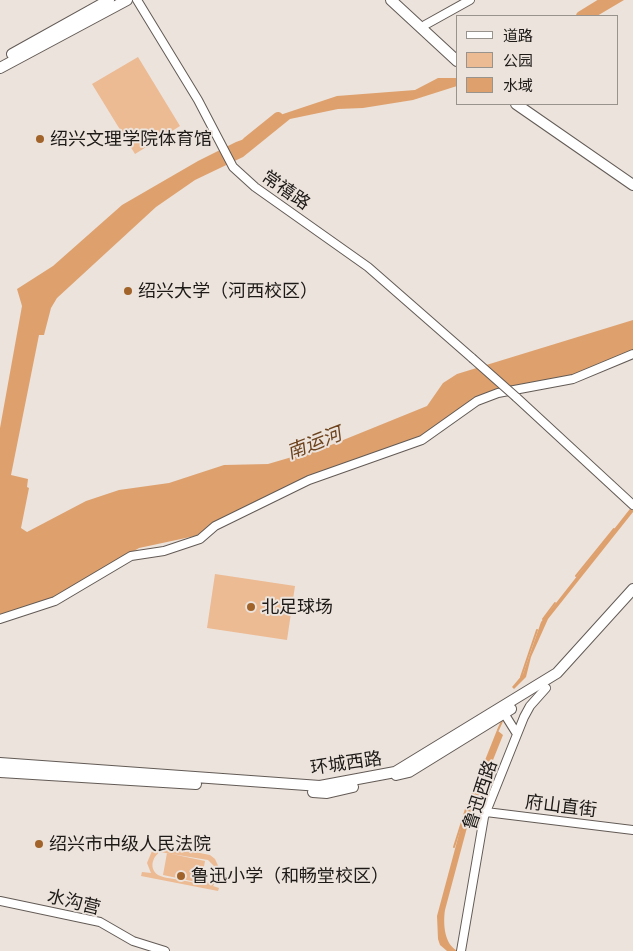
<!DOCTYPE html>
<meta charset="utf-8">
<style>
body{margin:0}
#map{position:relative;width:633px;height:951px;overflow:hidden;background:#ece3dc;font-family:Ubuntu,"Noto Sans SC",sans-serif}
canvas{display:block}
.legend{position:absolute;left:456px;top:15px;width:162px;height:90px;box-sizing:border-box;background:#ece3dc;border:1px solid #99938d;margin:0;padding:6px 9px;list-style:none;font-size:15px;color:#1d1a17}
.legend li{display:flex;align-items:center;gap:10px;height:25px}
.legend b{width:25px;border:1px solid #99938d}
</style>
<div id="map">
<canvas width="633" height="951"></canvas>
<ul class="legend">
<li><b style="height:6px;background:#fff"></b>道路</li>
<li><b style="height:14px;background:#ecba93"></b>公园</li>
<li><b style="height:14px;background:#dea16e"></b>水域</li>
</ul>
</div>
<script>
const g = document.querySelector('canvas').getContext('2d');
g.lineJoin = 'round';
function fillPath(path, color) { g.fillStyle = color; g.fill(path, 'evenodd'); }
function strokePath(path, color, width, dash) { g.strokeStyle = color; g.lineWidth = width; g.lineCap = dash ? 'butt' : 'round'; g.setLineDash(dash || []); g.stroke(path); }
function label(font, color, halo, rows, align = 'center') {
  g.font = font + ' Ubuntu,"Noto Sans SC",sans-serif'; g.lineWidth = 4; g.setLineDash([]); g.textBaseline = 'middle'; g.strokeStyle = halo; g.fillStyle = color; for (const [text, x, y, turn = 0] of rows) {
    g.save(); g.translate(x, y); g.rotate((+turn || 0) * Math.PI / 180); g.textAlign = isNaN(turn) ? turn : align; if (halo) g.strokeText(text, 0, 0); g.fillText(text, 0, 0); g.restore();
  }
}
const green = new Path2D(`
 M138 57 180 126 135 154 92 84Z
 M215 574 295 586 287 640 207 628Z
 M165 846 210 855 215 859 221 872 213 886 219 888 218 891 141 876 142 872 151 873 147 863 152 851ZM160 852 208 860 214 866C219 889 195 883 181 880 175 879 164 878 158 875 149 869 152 857 160 852Z
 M167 853 205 861 201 883 163 875Z`);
const water = new Path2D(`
 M609 0H624L597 16H577Z
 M438 78H457V86L413 100 363 108 338 109 290 119 243 157 195 180 156 207 57 298 51 308 44 335H39L11 475 28 479 27 487 29 488 21 528 27 532 86 501 119 490 169 483 224 465 268 464 326 447 427 406 443 383 457 374 633 320V352L576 375 489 396 436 432 344 467 195 536 139 548 56 599 0 617V428L22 306 17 289 53 266 122 205 198 161 236 142 258 134 277 116 337 96 415 90Z
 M633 505V512L548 619 531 657 526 677 514 689 512 687 523 674 541 622Z
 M497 730 503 735 469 820 445 910C443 923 444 945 458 951H447L440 945 438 939 437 916 466 808Z`);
const stream = new Path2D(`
 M576 576 614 529
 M543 619 555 603
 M521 677 537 630
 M498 730 503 719
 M454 847 466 809`);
const river = new Path2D(`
 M581 16 607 0
 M247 142 278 117`);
const minor = new Path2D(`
 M137 0 198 100 233 167 255 187 368 267 472 358
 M425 25 470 0
 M516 397 633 505
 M0 619 55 601 131 556 164 551 200 539 215 526 309 480 422 440 477 401 498 393 573 379 633 354
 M502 710 517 734
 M486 812 633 830
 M0 901 100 922 133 941 165 951
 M461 951 484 817 524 717 530 706 546 688`);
const major = new Path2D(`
 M391 0 457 61
 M12 54 109 0
 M0 68 127 0
 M516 104 633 185
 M0 763 320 786 395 772 557 673 633 589
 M0 772 196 784
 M396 775 409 772 511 709
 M313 792 327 793 353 787`);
const minorBridge = new Path2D(`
 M472 358 516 397`);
const markers = [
 [40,139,5,"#a16329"],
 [128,291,5,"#a16329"],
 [251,607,5,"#a16329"],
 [39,844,5,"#a16329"],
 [181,876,5,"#a16329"]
];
const poiNames = [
 ["绍兴文理学院体育馆",50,139],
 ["绍兴大学（河西校区）",138,291],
 ["北足球场",261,607],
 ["绍兴市中级人民法院",49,844],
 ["鲁迅小学（和畅堂校区）",191,876]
];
const streetNames = [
 ["常禧路",286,190,35],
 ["环城西路",346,763,-8],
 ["鲁迅西路",480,795,-72],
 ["府山直街",561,806,7],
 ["水沟营",74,902,14]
];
const waterNames = [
 ["南运河",314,443,-21]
];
fillPath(green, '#ecba93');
fillPath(water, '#dea16e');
strokePath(stream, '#dea16e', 2);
strokePath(river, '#dea16e', 10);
strokePath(minor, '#625a55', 10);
strokePath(major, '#625a55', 12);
strokePath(minor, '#fff', 8);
strokePath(major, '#fff', 10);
strokePath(minorBridge, '#625a55', 10, []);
strokePath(minorBridge, '#fff', 8);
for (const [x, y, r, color] of markers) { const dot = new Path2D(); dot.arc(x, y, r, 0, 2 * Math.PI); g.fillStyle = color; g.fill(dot); strokePath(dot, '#ece3dc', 2); }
label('18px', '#1d1a17', '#ece3dc', poiNames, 'left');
label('18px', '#1d1a17', '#ece3dc', streetNames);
label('italic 19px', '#6d431e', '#ece3dc', waterNames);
</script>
